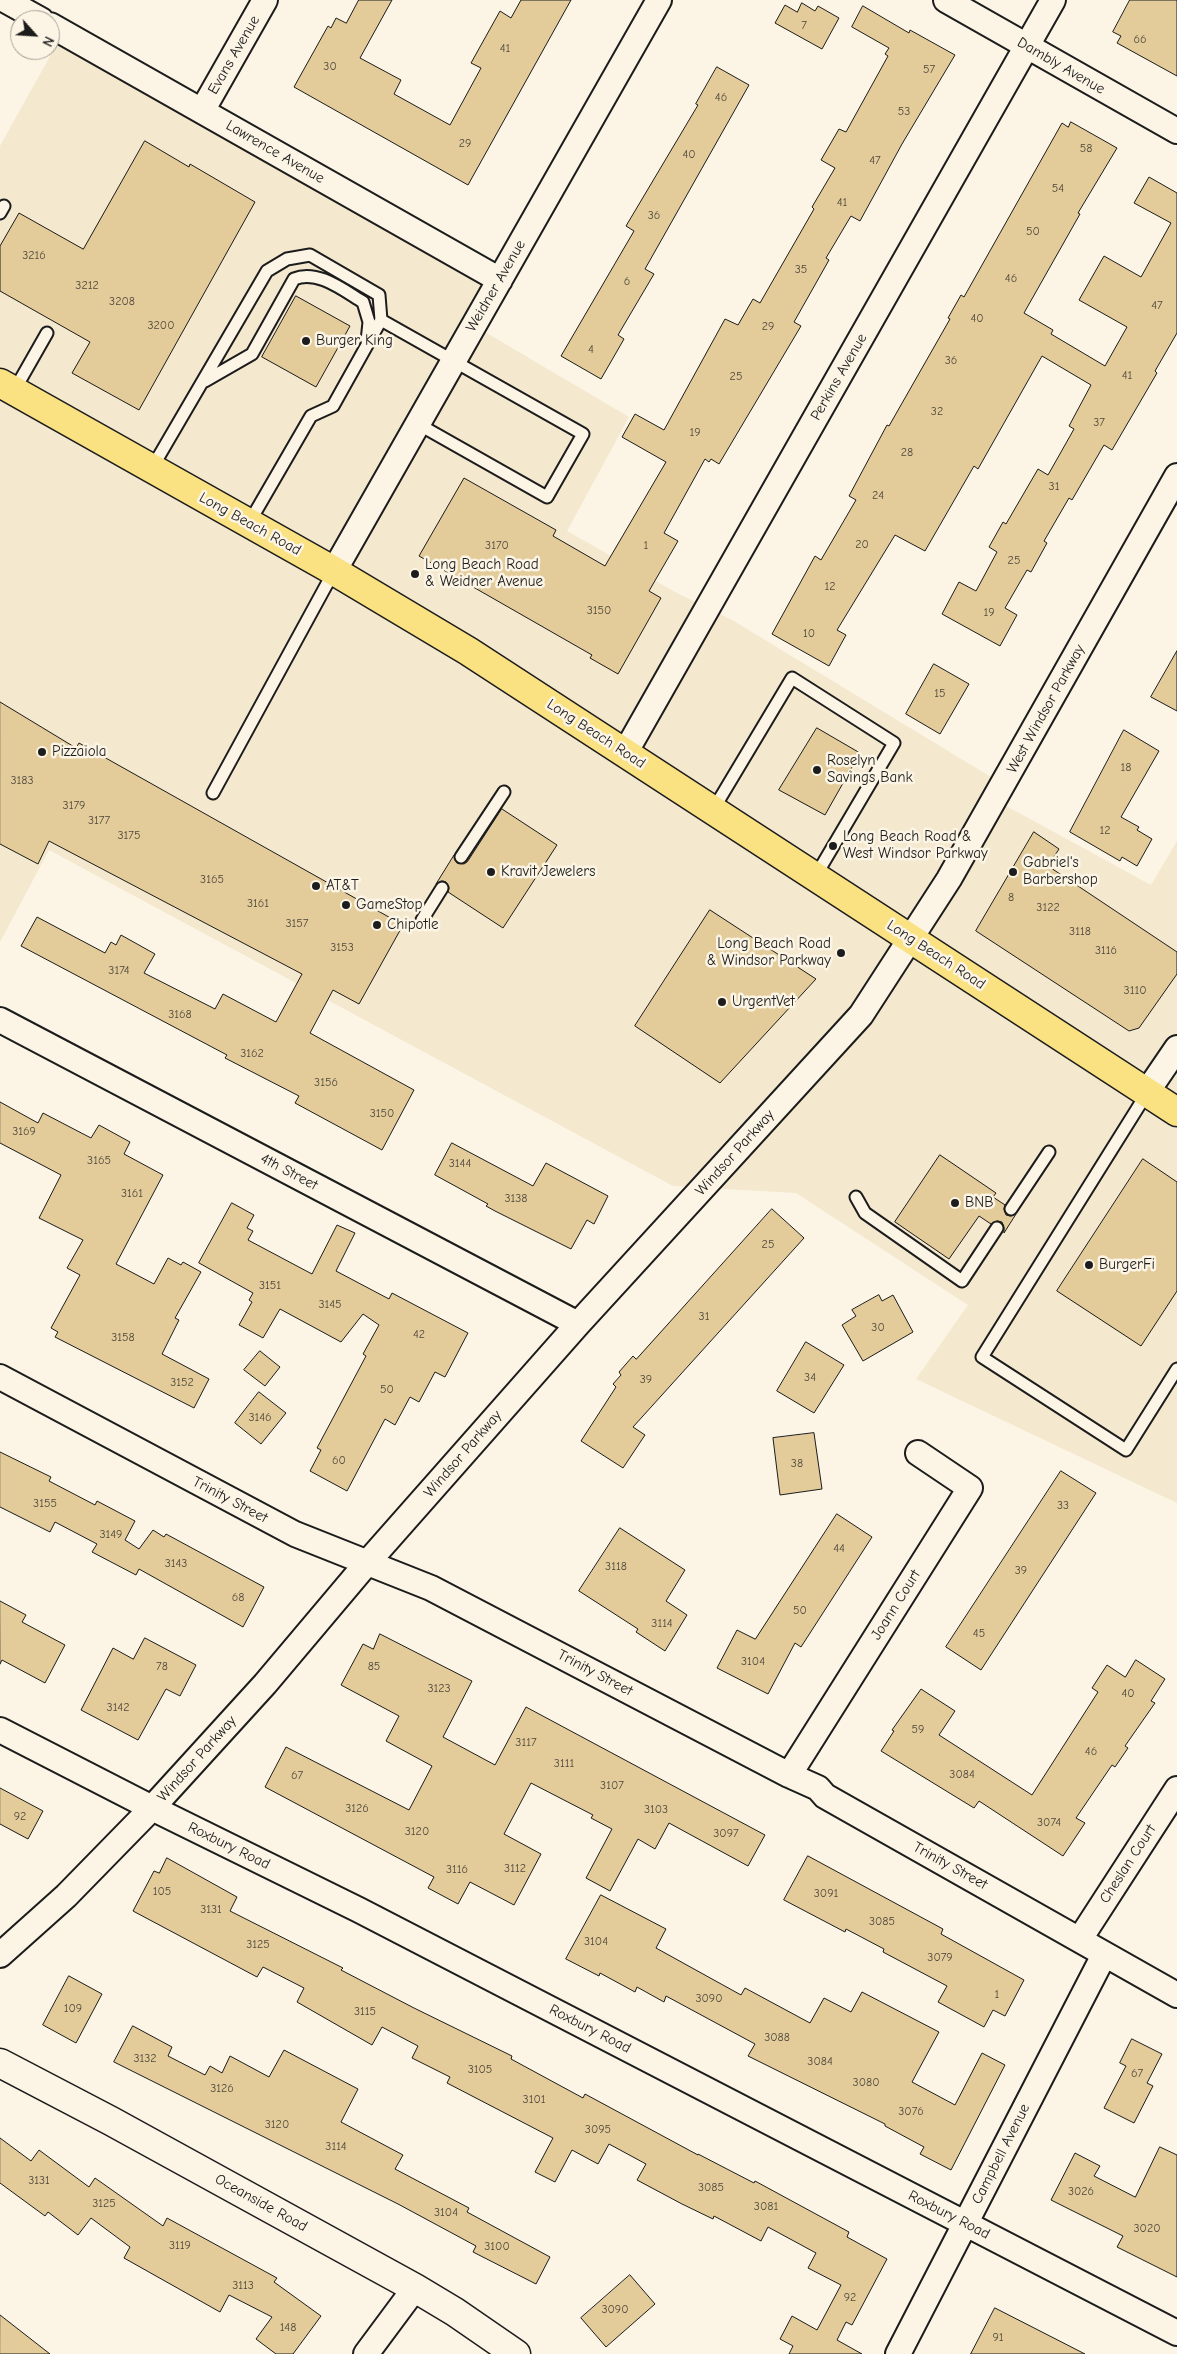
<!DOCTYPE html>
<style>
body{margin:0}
#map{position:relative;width:1177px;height:2354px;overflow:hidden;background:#fcf5e5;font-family:"Comic Neue",sans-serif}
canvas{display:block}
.north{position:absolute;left:10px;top:10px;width:50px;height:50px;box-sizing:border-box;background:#fcf5e5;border:1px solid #a29e95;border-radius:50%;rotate:116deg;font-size:14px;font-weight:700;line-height:20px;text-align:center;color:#1c1c1c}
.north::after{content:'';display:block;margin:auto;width:18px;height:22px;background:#1c1c1c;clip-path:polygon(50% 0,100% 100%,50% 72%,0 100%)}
</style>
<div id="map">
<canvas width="1177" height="2354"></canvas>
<div class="north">N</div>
</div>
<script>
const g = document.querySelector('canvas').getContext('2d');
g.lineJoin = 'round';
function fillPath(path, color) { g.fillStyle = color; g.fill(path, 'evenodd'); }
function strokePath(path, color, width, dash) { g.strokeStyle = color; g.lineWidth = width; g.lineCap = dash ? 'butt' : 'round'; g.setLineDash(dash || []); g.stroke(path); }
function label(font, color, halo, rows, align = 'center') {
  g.font = font + ' "Comic Neue",sans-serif'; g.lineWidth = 5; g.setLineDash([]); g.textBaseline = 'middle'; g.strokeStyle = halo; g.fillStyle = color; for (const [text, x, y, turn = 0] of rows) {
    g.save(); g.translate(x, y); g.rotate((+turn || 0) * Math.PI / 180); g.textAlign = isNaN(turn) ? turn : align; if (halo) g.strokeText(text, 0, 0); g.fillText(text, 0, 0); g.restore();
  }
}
const built = new Path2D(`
 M59 40 489 284 468 322 629 417 567 531 675 592 732 620 996 780 988 796 1151 885 1177 841V1503L916 1379 968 1305 796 1193 673 1186 49 850 0 942V146Z`);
const building = new Path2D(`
 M359 0H392L360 58 401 80 394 94 450 125 481 68 471 63 500 11 511 18 521 0H571L468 185 294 87 328 26 331 28 336 18 346 23Z
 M1130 0H1177V76L1117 43 1121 36 1113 32Z
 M802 3 815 11 818 6 839 18 822 49 775 23 785 5 797 12Z
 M863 6 909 33 910 30 955 55 902 144 860 221 851 216 826 258 829 260 794 322 801 326 719 464 711 459 709 462 705 459 664 533 678 541 649 591 661 598 618 674 590 658 592 655 419 556 464 478 556 530 553 536 605 566 666 462 622 437 635 414 664 430 725 319 738 325 753 299 760 303 814 209 812 207 835 168 821 160 839 129 846 132 888 56 885 54 889 48 852 27Z
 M717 67 749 85 645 269 654 274 618 335 624 339 601 379 561 356 634 231 626 226 698 105 696 104Z
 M1071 122 1117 148 1078 213 1080 214 1024 313 1053 330 1051 334 1105 366 1127 327 1079 300 1104 256 1141 277 1171 223 1134 203 1149 177 1177 193V333L1155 371 1157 373 1112 450 1104 445 1072 500 1069 498 1044 541 1047 543 1031 572 1027 570 1005 608 1017 615 1000 646 942 614 959 582 976 591 997 552 989 547 1003 522 1006 524 1038 469 1048 475 1074 429 1069 426 1091 385 1042 356 978 469 974 466 925 551 895 535 837 630 846 635 829 666 772 634 815 556 821 560 856 500 849 496 887 425 889 426 950 319 948 318 961 295 964 297 1062 123 1068 127Z
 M145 141 189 167 190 164 255 202 139 410 72 373 90 342 0 291V246L19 213 83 249Z
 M296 296 350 326 316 387 262 357Z
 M1177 651V711L1151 697Z
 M934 664 969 684 940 734 906 714Z
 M0 702 76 748 79 743 403 925 359 1004 333 990 310 1033 414 1090 382 1150 295 1103 299 1096 225 1058 227 1055 21 946 37 917 105 953 111 942 116 945 121 935 155 954 144 973 215 1009 223 994 276 1022 302 974 49 841 38 864 0 844Z
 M817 728 860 753 825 815 779 790Z
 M1124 730 1159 751 1121 817 1139 827 1137 830 1152 839 1137 866 1122 857 1120 861 1070 832Z
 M502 809 557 845 503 928 448 892 449 888 446 882 442 881 436 884 454 855 457 863 464 864 467 862Z
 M1034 832 1059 849 1048 866 1177 952V974L1139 1028 1129 1031 976 931Z
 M710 910 816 979 720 1083 635 1026Z
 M0 1102 38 1123 43 1113 91 1138 99 1125 130 1142 124 1154 163 1175 116 1264 154 1284 168 1258 181 1265 183 1262 201 1272 175 1318 179 1320 162 1354 209 1379 194 1408 55 1337 58 1332 51 1328 80 1275 67 1268 83 1240 39 1218 61 1175 0 1143Z
 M452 1143 533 1186 546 1163 608 1196 594 1224 587 1220 571 1249 495 1211 486 1206 488 1204 435 1175Z
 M940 1155 996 1193 993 1197 1005 1205 1004 1209 1006 1215 1011 1216 1016 1214 1004 1233V1228L1002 1222 997 1221 991 1224 979 1216 949 1259 895 1222Z
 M1143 1159 1177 1182V1291L1141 1346 1057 1291Z
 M232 1203 254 1215 247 1228 253 1231 248 1240 312 1274 337 1225 355 1233 336 1271 389 1299 392 1293 468 1333 445 1377 435 1372 419 1402 410 1397 395 1425 385 1419 347 1491 310 1471 321 1450 317 1448 366 1356 363 1354 379 1325 363 1314 341 1342 280 1309 263 1338 239 1325 252 1302 249 1300 253 1293 199 1263Z
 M772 1209 804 1238 633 1427 645 1435 623 1468 581 1441 616 1387 613 1384 621 1375 619 1372 633 1356 636 1359Z
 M879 1295 882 1301 893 1295 913 1332 863 1361 842 1325 856 1316 852 1310Z
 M806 1342 844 1365 814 1413 777 1391Z
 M260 1351 280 1367 265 1386 244 1370Z
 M259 1392 286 1413 261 1444 235 1423Z
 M814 1433 822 1489 780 1495 773 1438Z
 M0 1452 51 1477 49 1481 95 1505 97 1501 135 1521 125 1540 139 1549 153 1530 164 1537 166 1534 264 1587 243 1627 139 1569 136 1575 92 1552 97 1544 55 1522 50 1532 0 1507Z
 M1061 1471 1096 1493 981 1670 946 1647Z
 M837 1514 872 1537 801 1647 795 1643 768 1694 717 1668 737 1630 755 1639Z
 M620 1528 685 1570 666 1601 687 1615 665 1651 636 1632 638 1629 579 1591Z
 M0 1601 26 1615 22 1622 65 1645 45 1683 2 1660 0 1664Z
 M380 1634 472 1681 443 1737 495 1765 526 1707 765 1835 748 1866 669 1823 655 1849 638 1839 610 1891 586 1878 612 1829 591 1818 593 1815 531 1783 504 1834 541 1854 514 1905 470 1882 458 1904 428 1888 434 1877 265 1787 286 1747 409 1810 432 1766 386 1741 399 1716 341 1685 363 1644 373 1649Z
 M145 1638 196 1665 180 1696 166 1689 138 1740 81 1710 113 1648 133 1659Z
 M1136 1660 1165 1679 1151 1701 1155 1703 1125 1746 1128 1748 1115 1767 1112 1765 1076 1818 1085 1823 1063 1856 979 1801 974 1808 881 1751 894 1731 892 1730 921 1689 955 1711 939 1735 1032 1795 1098 1692 1092 1688 1107 1665 1125 1677Z
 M0 1788 43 1811 28 1839 0 1824Z
 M808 1856 943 1929 941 1934 1024 1980 1005 2016 993 2010 984 2027 938 2002 947 1986 883 1952 884 1949 846 1929 845 1932 784 1900Z
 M167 1858 237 1897 230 1911 343 1968 341 1970 414 2008 512 2056 511 2059 583 2098 585 2094 698 2155V2154L754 2183 755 2181 849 2232 847 2237 887 2259 852 2325 846 2322 837 2340 862 2354H789L793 2346 780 2339 792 2316 817 2330 841 2285 808 2268 816 2253 768 2227 761 2241 714 2216 713 2219 682 2204 637 2180 646 2164 609 2144 598 2164 572 2150 555 2182 535 2172 553 2138 447 2083 450 2077 412 2058 418 2046 382 2027 372 2045 297 2002 304 1988 263 1967 257 1977 133 1911 154 1871 159 1873Z
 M601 1895 666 1929 656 1948 741 1995 745 1988 810 2023 824 1998 851 2012 862 1992 939 2032 912 2082 955 2105 982 2053 1005 2065 951 2170 920 2154 924 2147 885 2126V2124L748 2056 755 2044 666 1996 664 2002 637 1987 635 1992 600 1973 599 1976 566 1959Z
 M69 1976 102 1994 76 2043 43 2025Z
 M133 2026 172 2047 168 2056 205 2075 210 2066 222 2073 230 2056 269 2077 284 2050 358 2089 341 2122 403 2155 395 2169 469 2208 467 2212 550 2257 536 2284 473 2252 476 2246 398 2204 114 2062Z
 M1132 2039 1162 2054 1147 2083 1153 2086 1134 2123 1104 2108 1126 2066 1120 2063Z
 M0 2138 31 2161 39 2150 89 2187 95 2178 163 2226 167 2218 277 2278 274 2282 321 2316 293 2354H276L256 2339 272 2317 229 2295 220 2312 124 2258 130 2247 91 2218 78 2235 48 2212 45 2216 0 2183Z
 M1160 2147 1177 2155V2277L1117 2247 1123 2236 1051 2200 1075 2153 1100 2166 1094 2176 1135 2197Z
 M630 2275 655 2304 606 2347 581 2318Z
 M995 2308 1085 2354H971Z
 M0 2315 50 2354H0Z`);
const service = new Path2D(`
 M0 213 4 206
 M381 320 583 434 547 497 418 424
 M205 381 252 354 294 279C317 269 343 290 363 302L369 322 367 341
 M14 391 47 333
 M152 468 267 271 287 259 310 255 379 295 381 320 333 406 311 416 249 523
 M213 793 334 571
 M713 810 792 678 894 743 815 877
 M461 857 504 792
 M422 920 442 888
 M1147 1093 982 1357 1126 1450 1177 1369
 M856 1197 865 1213 962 1281 997 1228
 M1011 1209 1049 1152`);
const minor = new Path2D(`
 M5 0 41 20
 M946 0 1177 131
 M50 25 500 280
 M202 111 265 0
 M334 571 659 0
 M625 753 1053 0
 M0 1020 578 1324
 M1147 1092 1177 1048
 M0 1377 295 1534 431 1588 789 1775 818 1788 825 1796 1177 1995
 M0 1730 152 1808 359 1910 1177 2333
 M789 1775 970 1488 918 1453
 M1080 1939 1177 1789
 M0 1955 66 1896 152 1808 265 1684 367 1563 578 1324 861 1015 949 879 1177 476
 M366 2354 415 2288
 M898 2354 1104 1955`);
const secondary = new Path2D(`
 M0 2063 111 2121 415 2288 455 2312 516 2354`);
const primary = new Path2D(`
 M0 383 334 571 468 651 1177 1112`);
const markers = [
 [306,341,5,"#1c1c1c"],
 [415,574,5,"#1c1c1c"],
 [42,752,5,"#1c1c1c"],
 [817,770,5,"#1c1c1c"],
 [833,846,5,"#1c1c1c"],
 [491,872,5,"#1c1c1c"],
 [1013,872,5,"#1c1c1c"],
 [316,886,5,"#1c1c1c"],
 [346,905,5,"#1c1c1c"],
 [377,925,5,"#1c1c1c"],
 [841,953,5,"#1c1c1c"],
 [722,1002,5,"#1c1c1c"],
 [955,1203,5,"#1c1c1c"],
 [1089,1265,5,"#1c1c1c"]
];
const numberNames = [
 ["7",804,26],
 ["66",1140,40],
 ["41",505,49],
 ["30",330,67],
 ["57",929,70],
 ["46",721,98],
 ["53",904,112],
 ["29",465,144],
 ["58",1086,149],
 ["40",689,155],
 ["47",875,161],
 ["54",1058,189],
 ["41",842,203],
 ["36",654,216],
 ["50",1033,232],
 ["3216",34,256],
 ["35",801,270],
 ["46",1011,279],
 ["6",627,282],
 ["3212",87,286],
 ["3208",122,302],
 ["47",1157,306],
 ["40",977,319],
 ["3200",161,326],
 ["29",768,327],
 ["4",591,350],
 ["36",951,361],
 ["41",1127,376],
 ["25",736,377],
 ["32",937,412],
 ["37",1099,423],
 ["19",695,433],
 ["28",907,453],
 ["31",1054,487],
 ["24",878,496],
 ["20",862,545],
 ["3170",497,546],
 ["1",646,546],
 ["25",1014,561],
 ["12",830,587],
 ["3150",599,611],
 ["19",989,613],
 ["10",809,634],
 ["15",940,694],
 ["18",1126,768],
 ["3183",22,781],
 ["3179",74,806],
 ["3177",99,821],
 ["12",1105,831],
 ["3175",129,836],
 ["3165",212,880],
 ["8",1011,898],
 ["3161",258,904],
 ["3122",1048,908],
 ["3157",297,924],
 ["3118",1080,932],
 ["3153",342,948],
 ["3116",1106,951],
 ["3174",119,971],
 ["3110",1135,991],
 ["3168",180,1015],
 ["3162",252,1054],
 ["3156",326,1083],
 ["3150",382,1114],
 ["3169",24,1132],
 ["3165",99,1161],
 ["3144",460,1164],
 ["3161",132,1194],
 ["3138",516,1199],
 ["25",768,1245],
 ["3151",270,1286],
 ["3145",330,1305],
 ["31",704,1317],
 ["30",878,1328],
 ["42",419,1335],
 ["3158",123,1338],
 ["34",810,1378],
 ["39",646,1380],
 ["3152",182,1383],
 ["50",387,1390],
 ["3146",260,1418],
 ["60",339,1461],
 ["38",797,1464],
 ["3155",45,1504],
 ["33",1063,1506],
 ["3149",111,1535],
 ["44",839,1549],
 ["3143",176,1564],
 ["3118",616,1567],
 ["39",1021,1571],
 ["68",238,1598],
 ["50",800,1611],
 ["3114",662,1624],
 ["45",979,1634],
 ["3104",753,1662],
 ["78",162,1667],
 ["85",374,1667],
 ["3123",439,1689],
 ["40",1128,1694],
 ["3142",118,1708],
 ["59",918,1730],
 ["3117",526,1743],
 ["46",1091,1752],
 ["3111",564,1764],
 ["3084",962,1775],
 ["67",297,1776],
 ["3107",612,1786],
 ["3126",357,1809],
 ["3103",656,1810],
 ["92",20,1817],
 ["3074",1049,1823],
 ["3120",417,1832],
 ["3097",726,1834],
 ["3112",515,1869],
 ["3116",457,1870],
 ["105",162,1892],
 ["3091",826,1894],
 ["3131",211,1910],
 ["3085",882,1922],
 ["3104",596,1942],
 ["3125",258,1945],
 ["3079",940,1958],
 ["1",997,1995],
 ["3090",709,1999],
 ["109",73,2009],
 ["3115",365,2012],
 ["3088",777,2038],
 ["3132",145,2059],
 ["3084",820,2062],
 ["3105",480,2070],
 ["67",1137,2074],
 ["3080",866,2083],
 ["3126",222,2089],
 ["3101",534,2100],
 ["3076",911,2112],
 ["3120",277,2125],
 ["3095",598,2130],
 ["3114",336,2147],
 ["3131",39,2181],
 ["3085",711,2188],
 ["3026",1081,2192],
 ["3125",104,2204],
 ["3081",766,2207],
 ["3104",446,2213],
 ["3020",1147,2229],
 ["3119",180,2246],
 ["3100",497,2247],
 ["3113",243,2286],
 ["92",850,2298],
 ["3090",615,2310],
 ["148",288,2328],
 ["91",998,2338]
];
const streetNames = [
 ["Evans Avenue",234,55,-60],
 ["Dambly Avenue",1061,66,30],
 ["Lawrence Avenue",275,152,30],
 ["Weidner Avenue",496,286,-60],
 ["Perkins Avenue",839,377,-60],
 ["Long Beach Road",250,524,29],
 ["West Windsor Parkway",1046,709,-61],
 ["Long Beach Road",596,734,33],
 ["Long Beach Road",936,955,33],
 ["Windsor Parkway",735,1153,-48],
 ["4th Street",289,1172,28],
 ["Windsor Parkway",463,1454,-49],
 ["Trinity Street",230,1500,28],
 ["Joann Court",896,1605,-58],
 ["Trinity Street",595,1673,28],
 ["Windsor Parkway",197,1759,-48],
 ["Roxbury Road",229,1846,26],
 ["Cheslan Court",1128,1864,-57],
 ["Trinity Street",950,1866,29],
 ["Roxbury Road",590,2029,27],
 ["Campbell Avenue",1001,2154,-63],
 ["Oceanside Road",261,2203,29],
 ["Roxbury Road",949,2215,27]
];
const poiNames = [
 ["Burger King",316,341],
 ["Long Beach Road",425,565],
 ["& Weidner Avenue",425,582],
 ["Pizzaiola",52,752],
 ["Roselyn",827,761],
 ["Savings Bank",827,778],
 ["Long Beach Road &",843,837],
 ["West Windsor Parkway",843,854],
 ["Gabriel's",1023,863],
 ["Barbershop",1023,880],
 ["Kravit Jewelers",501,872],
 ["AT&T",326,886],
 ["GameStop",356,905],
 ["Chipotle",387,925],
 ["Long Beach Road",831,944,"right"],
 ["& Windsor Parkway",831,961,"right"],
 ["UrgentVet",732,1002],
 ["BNB",965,1203],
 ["BurgerFi",1099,1265]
];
fillPath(built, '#f4e8ce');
fillPath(building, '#e3cb9a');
strokePath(building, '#1c1c1c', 1);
strokePath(service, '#1c1c1c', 15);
strokePath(minor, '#1c1c1c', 28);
strokePath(secondary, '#1c1c1c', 31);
strokePath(primary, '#1c1c1c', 31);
strokePath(service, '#fcf5e5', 11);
strokePath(minor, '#fcf5e5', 24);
strokePath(secondary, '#fcf5e5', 28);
strokePath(primary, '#fae181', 28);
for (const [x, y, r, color] of markers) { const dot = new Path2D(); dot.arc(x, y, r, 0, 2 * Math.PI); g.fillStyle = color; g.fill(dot); strokePath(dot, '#fcf5e5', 2); }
label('12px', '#4e483c', null, numberNames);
label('15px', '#1c1c1c', '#fcf5e5', streetNames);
label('15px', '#1c1c1c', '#fcf5e5', poiNames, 'left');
</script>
